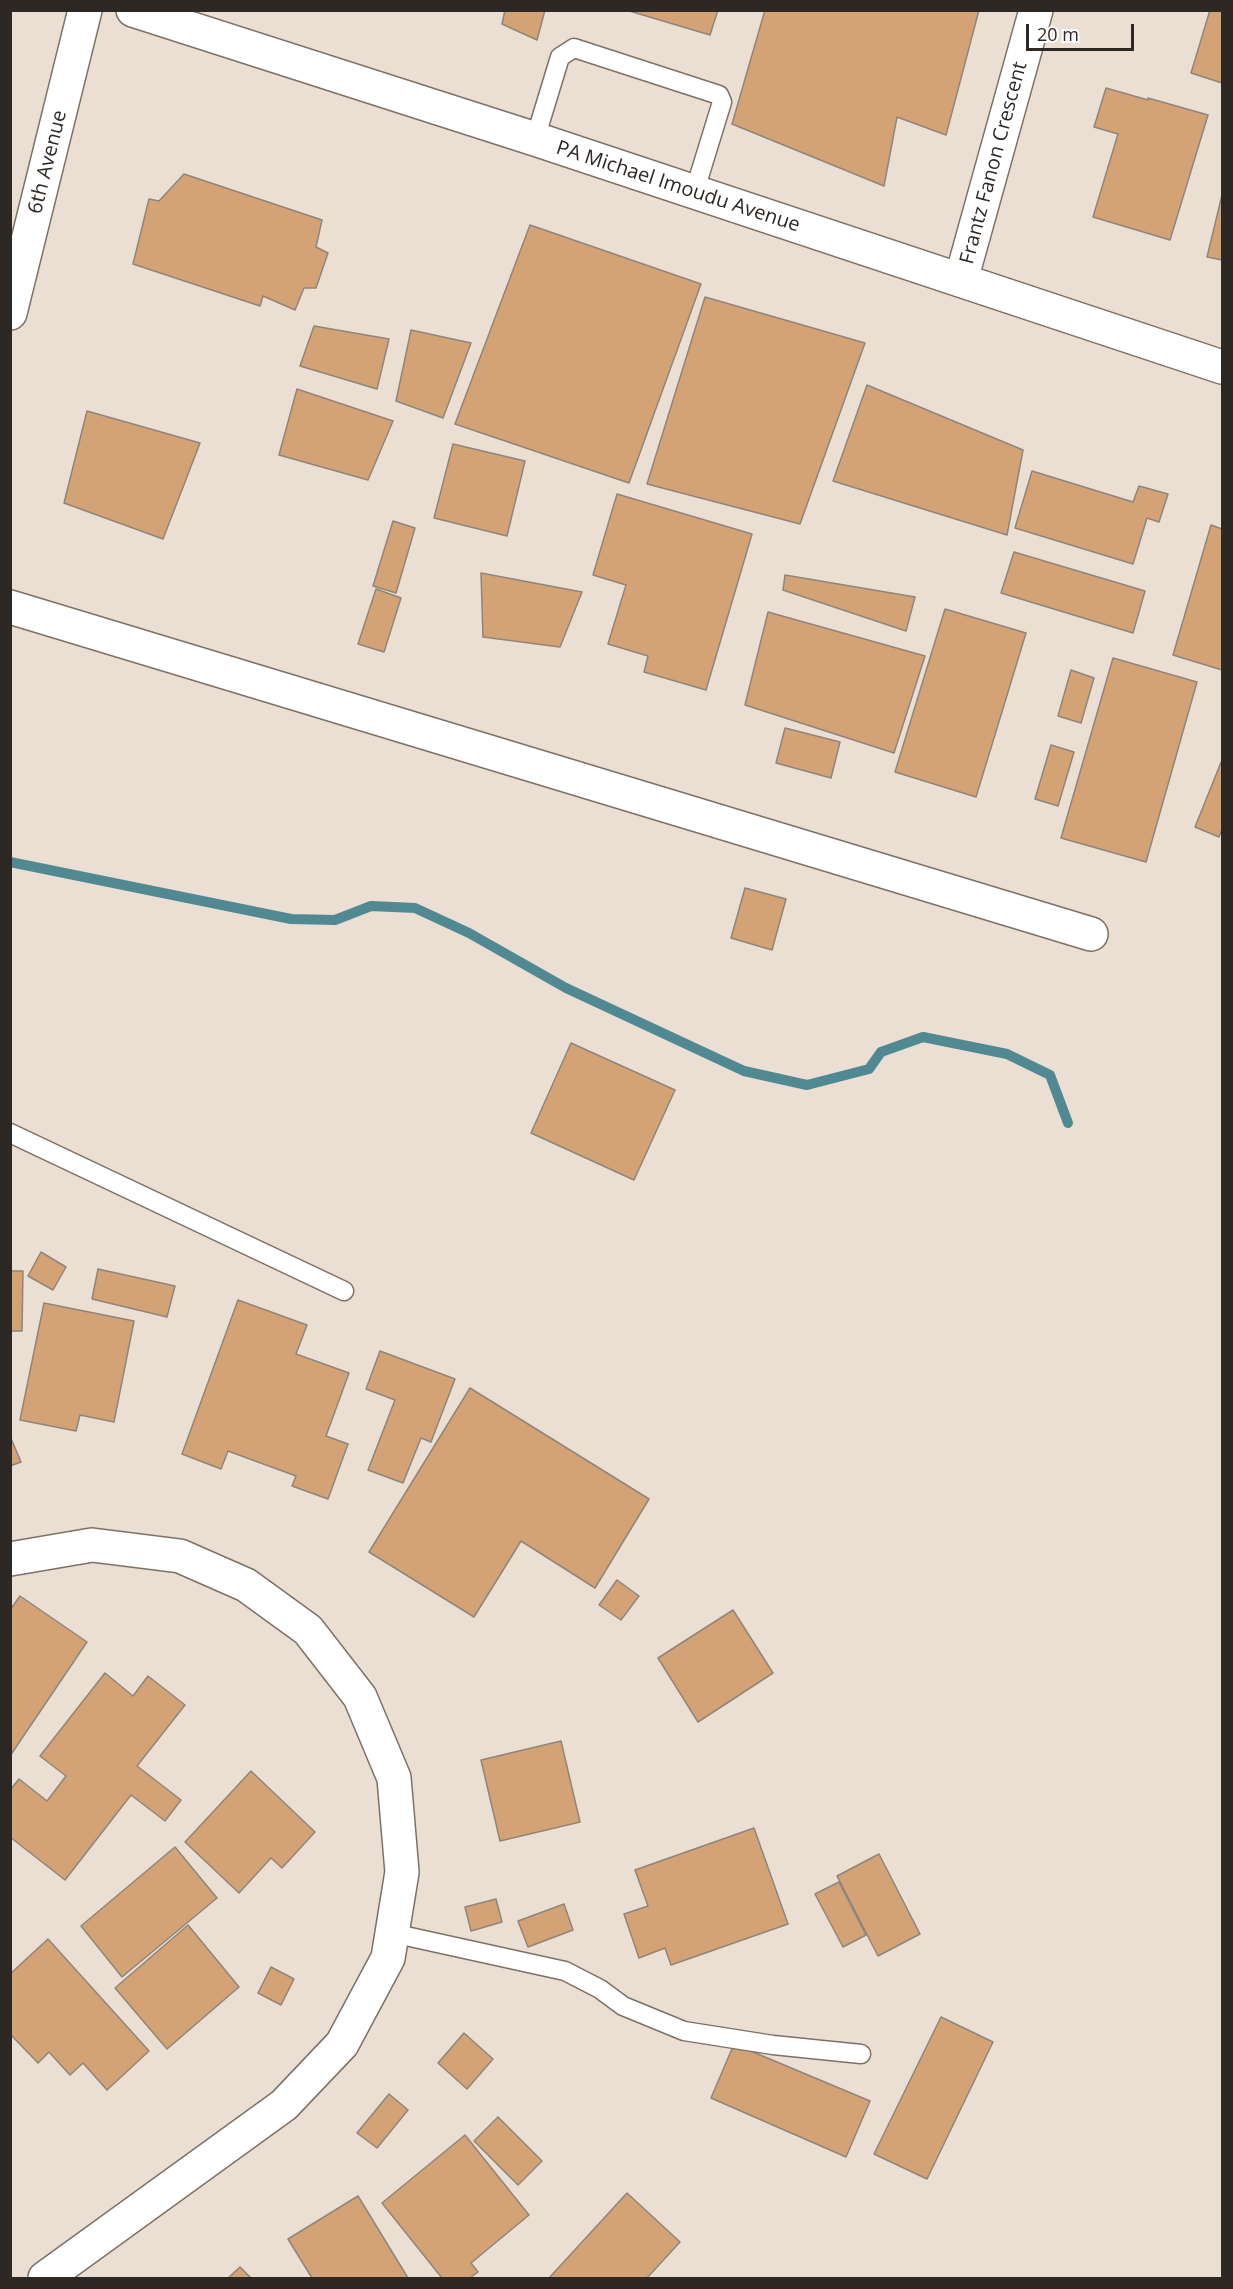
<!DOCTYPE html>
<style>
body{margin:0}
#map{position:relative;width:1233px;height:2289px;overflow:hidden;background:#ebded3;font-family:"Open Sans",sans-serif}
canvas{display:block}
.frame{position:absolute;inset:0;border:12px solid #2d2824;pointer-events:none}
.scale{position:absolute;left:1026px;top:24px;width:108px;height:27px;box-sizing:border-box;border:3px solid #2d2824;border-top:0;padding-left:8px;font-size:18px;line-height:21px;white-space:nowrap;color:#2d2824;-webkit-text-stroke:4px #fff;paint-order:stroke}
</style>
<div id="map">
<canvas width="1233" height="2289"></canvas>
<div class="frame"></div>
<div class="scale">20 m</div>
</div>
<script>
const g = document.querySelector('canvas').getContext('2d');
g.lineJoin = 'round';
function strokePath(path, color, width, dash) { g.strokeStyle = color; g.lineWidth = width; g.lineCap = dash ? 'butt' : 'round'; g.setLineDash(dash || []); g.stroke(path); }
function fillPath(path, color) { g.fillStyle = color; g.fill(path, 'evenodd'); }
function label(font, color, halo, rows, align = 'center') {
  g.font = font + ' "Open Sans",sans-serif'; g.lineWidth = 6; g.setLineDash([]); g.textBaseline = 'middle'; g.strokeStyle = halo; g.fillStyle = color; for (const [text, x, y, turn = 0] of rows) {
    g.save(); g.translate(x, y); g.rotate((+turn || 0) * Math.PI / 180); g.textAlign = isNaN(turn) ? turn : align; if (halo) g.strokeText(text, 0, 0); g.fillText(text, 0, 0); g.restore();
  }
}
const stream = new Path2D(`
 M10 862 291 919 335 920 371 906 415 908 469 933 566 988 744 1071 807 1085 869 1069 881 1052 923 1037 1007 1054 1050 1075 1068 1123`);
const building = new Path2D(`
 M505 10H545L537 40 502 24Z
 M626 10H718L710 35Z
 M765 10H979L946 135 897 117 884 186 732 124Z
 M1210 10H1222V83L1191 73Z
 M1106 88 1148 100V98L1208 115 1170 240 1093 217 1118 134 1094 127Z
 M184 174 322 220 316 247 328 253 316 288H304L295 310 263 296 260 306 133 264 149 199 159 201Z
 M1222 195V260L1207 257Z
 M530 225 701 284 629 483 455 424Z
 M705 297 865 343 800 524 647 484Z
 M314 326 389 339 377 389 300 366Z
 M411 330 471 343 443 418 396 401Z
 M867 385 1023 450 1007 535 833 481Z
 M297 389 393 421 368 480 279 455Z
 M87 411 200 443 163 539 64 503Z
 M453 444 525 461 507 536 434 518Z
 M1032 471 1133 502 1139 486 1168 494 1159 522 1147 518 1133 564 1015 528Z
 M617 494 752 534 706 690 644 672 648 656 608 644 626 585 593 575Z
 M393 521 415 528 396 593 373 586Z
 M1211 525 1222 529V670L1173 655Z
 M1014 552 1145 591 1133 633 1001 593Z
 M481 573 582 592 560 647 483 637Z
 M785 575 915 597 906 631 783 590Z
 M376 589 401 598 384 652 358 644Z
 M945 609 1026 633 976 797 895 772Z
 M768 612 925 656 894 753 745 705Z
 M1113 658 1197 682 1146 862 1061 838Z
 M1071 670 1094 678 1081 723 1058 716Z
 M785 728 840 742 831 778 776 763Z
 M1051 745 1074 752 1058 806 1035 799Z
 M1222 760V829L1219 837 1195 827Z
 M745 888 786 899 772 950 731 938Z
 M571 1043 675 1090 634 1180 531 1133Z
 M41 1252 66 1267 53 1290 28 1276Z
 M98 1269 175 1286 167 1317 92 1299Z
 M10 1271H23L22 1331H10Z
 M238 1300 307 1325 296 1354 349 1373 326 1436 348 1444 328 1499 292 1486 296 1476 228 1451 221 1469 182 1454Z
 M44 1303 134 1321 114 1422 80 1415 76 1431 20 1420Z
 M380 1351 455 1379 431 1442 421 1438 403 1483 368 1470 395 1400 366 1389Z
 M470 1388 649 1499 595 1588 521 1541 474 1617 369 1552Z
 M10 1436 21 1462 10 1466Z
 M617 1580 639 1596 621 1620 599 1605Z
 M20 1596 87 1642 10 1756V1610Z
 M733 1610 773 1673 698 1722 658 1658Z
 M105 1673 133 1696 148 1676 185 1705 137 1766 181 1800 165 1821 131 1795 65 1880 10 1837V1790L19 1779 47 1801 66 1776 40 1756Z
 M561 1741 580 1822 500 1841 481 1760Z
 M251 1771 315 1832 282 1868 271 1858 239 1893 185 1842Z
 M754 1828 788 1924 671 1965 665 1948 639 1958 624 1914 648 1906 635 1870Z
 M175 1847 217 1898 122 1977 81 1926Z
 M879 1854 920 1934 878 1956 837 1876Z
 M839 1882 866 1935 843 1947 815 1894Z
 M496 1899 502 1922 471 1931 465 1907Z
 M564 1904 573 1930 528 1947 518 1921Z
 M188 1925 239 1987 167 2049 115 1988Z
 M48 1939 149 2051 107 2090 83 2063 70 2075 49 2052 38 2063 10 2034V1974Z
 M271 1967 294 1979 281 2005 258 1993Z
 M941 2017 993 2042 927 2179 874 2154Z
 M464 2033 493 2059 467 2089 438 2063Z
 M734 2044 870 2101 846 2157 711 2098Z
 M389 2094 408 2110 377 2148 357 2133Z
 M498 2117 542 2161 518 2185 474 2141Z
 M465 2135 529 2215 471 2263 478 2272 470 2278H442L382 2203Z
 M627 2193 680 2242 647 2278H549Z
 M358 2196 408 2278H312L288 2239Z
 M240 2267 251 2278H228Z`);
const service = new Path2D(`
 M535 139 560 57 574 48 719 95 722 102 694 193
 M10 1133 344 1291
 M392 1933 565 1971 600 1989 623 2006 684 2031 773 2045 861 2054`);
const minor = new Path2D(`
 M961 280 1036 10
 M10 607 1091 934
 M10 1559 92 1545 180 1556 246 1585 308 1630 360 1697 394 1778 402 1872 388 1958 342 2044 284 2105 45 2278`);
const tertiary = new Path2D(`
 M133 10 535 139 1222 367
 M10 313 85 10`);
const streetNames = [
 ["6th Avenue",48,162,-76],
 ["Frantz Fanon Crescent",994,163,-75],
 ["PA Michael Imoudu Avenue",678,187,18]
];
strokePath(stream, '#518993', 10);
fillPath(building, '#d3a375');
strokePath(building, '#90857a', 1.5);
strokePath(service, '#7c7167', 21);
strokePath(minor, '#7c7167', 36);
strokePath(tertiary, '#7c7167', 36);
strokePath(service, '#fff', 18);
strokePath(minor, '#fff', 33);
strokePath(tertiary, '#fff', 33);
label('20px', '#2d2824', '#fff', streetNames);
</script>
